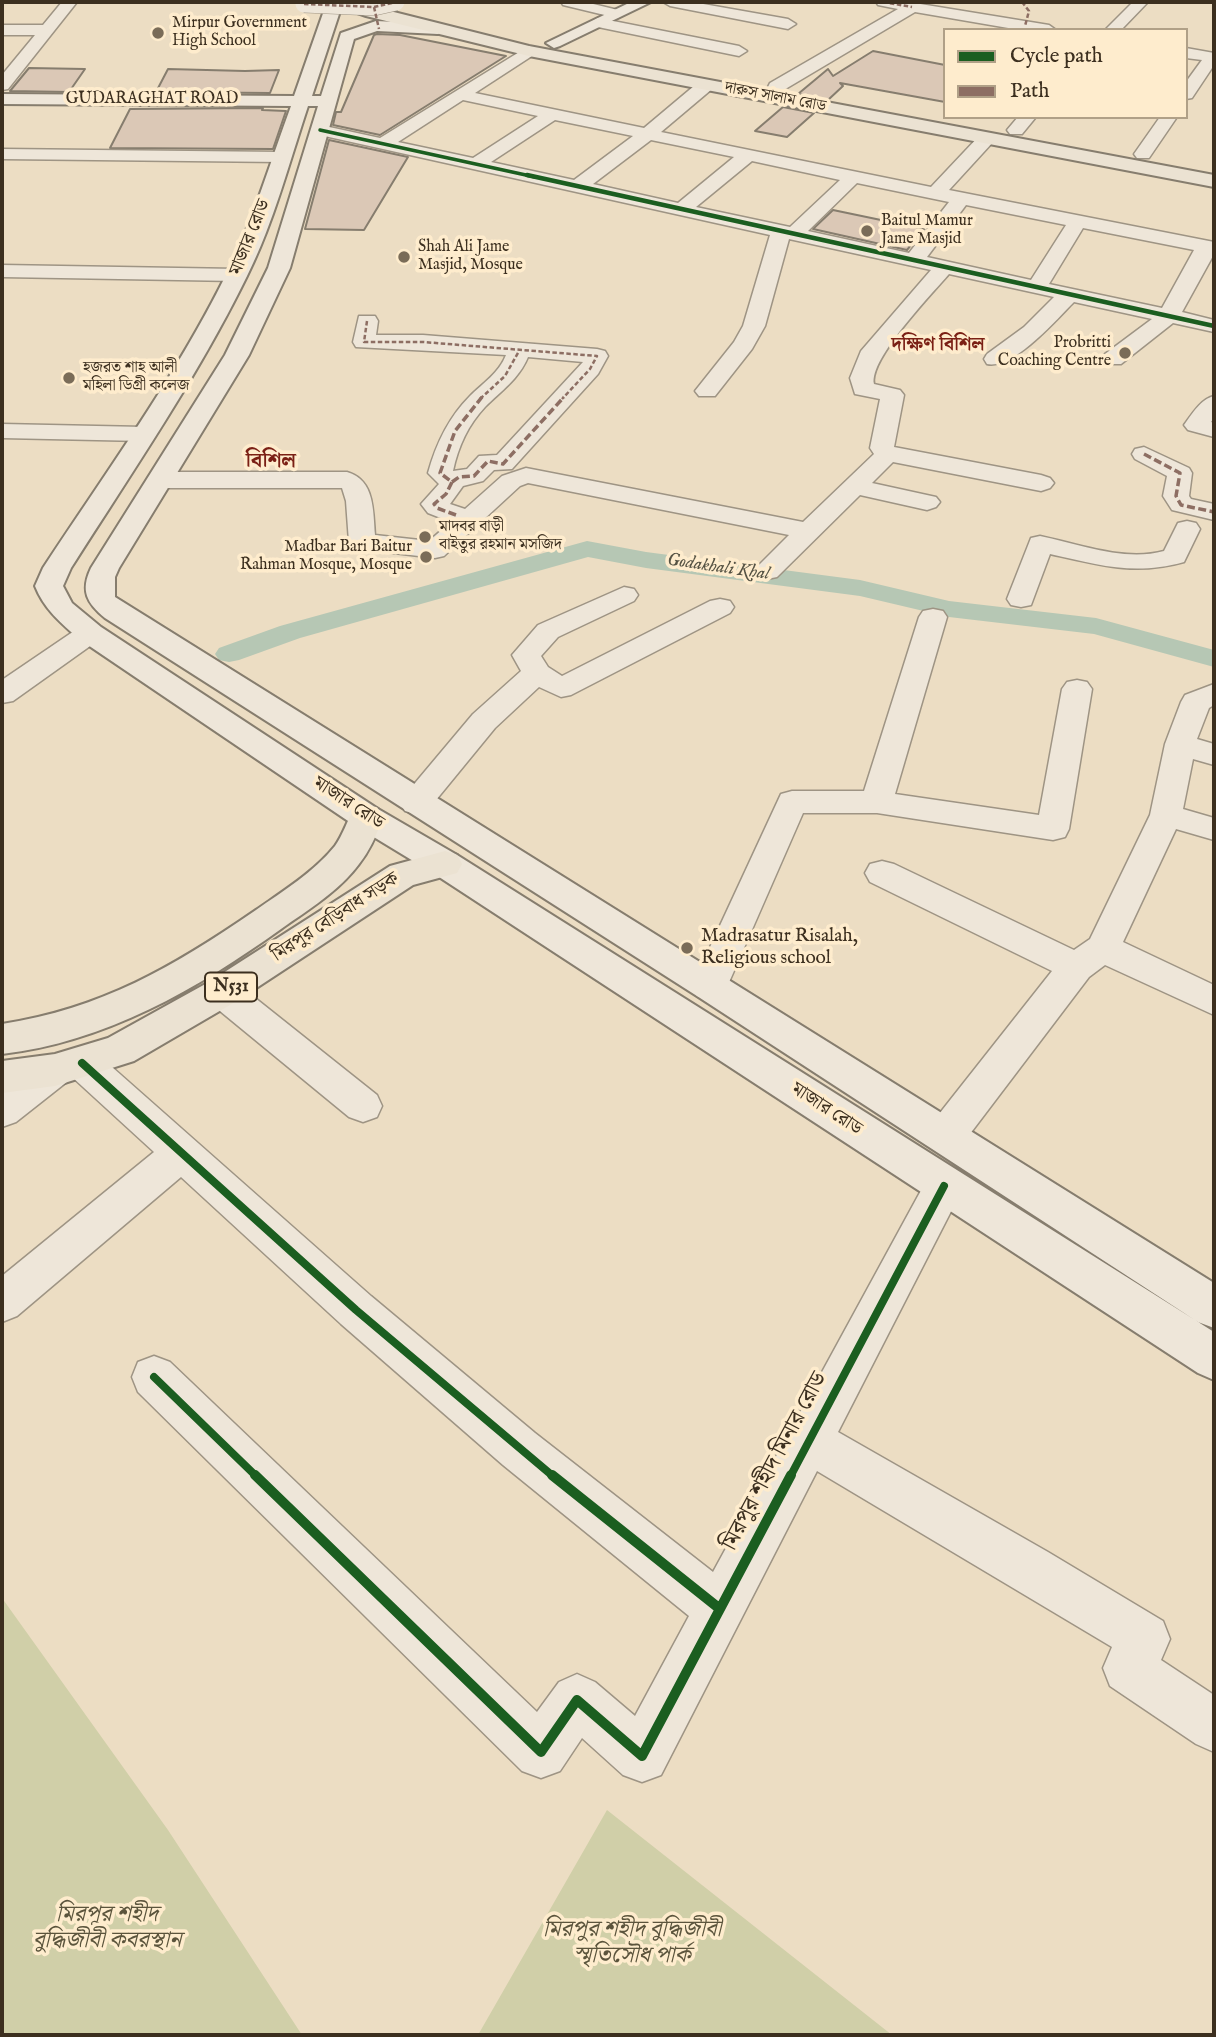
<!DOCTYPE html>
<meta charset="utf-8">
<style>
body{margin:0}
#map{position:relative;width:1216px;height:2037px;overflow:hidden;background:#ecddc3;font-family:"IM FELL English",serif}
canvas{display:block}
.frame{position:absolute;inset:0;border:4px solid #3c2f1f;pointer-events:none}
.legend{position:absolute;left:943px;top:28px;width:245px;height:91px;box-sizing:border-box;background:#feeccd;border:2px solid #b0a087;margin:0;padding:9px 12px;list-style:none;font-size:21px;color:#3c2f1f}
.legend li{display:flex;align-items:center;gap:14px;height:35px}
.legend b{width:35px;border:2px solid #b0a087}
</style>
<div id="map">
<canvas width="1216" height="2037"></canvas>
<div class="frame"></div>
<ul class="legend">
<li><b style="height:9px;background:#1b5e20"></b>Cycle path</li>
<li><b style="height:9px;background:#8d6e63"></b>Path</li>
</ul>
</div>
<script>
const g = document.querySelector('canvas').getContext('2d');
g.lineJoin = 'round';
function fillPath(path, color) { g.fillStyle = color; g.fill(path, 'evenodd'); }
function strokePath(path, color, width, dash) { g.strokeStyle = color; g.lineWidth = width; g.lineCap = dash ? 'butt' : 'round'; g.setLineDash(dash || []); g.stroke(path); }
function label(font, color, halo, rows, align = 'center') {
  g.font = font + ' "IM FELL English","Noto Serif Bengali",serif'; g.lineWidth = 7; g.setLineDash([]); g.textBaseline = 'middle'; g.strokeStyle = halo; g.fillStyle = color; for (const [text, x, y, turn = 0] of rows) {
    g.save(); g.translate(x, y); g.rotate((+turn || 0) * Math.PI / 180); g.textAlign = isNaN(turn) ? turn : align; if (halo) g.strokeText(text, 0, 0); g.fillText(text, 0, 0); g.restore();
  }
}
const green = new Path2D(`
 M2 1598 168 1830 302 2035H2Z
 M607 1810 892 2035H478Z`);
const canal = new Path2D(`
 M587 541 646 552 860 580 949 601 1096 618 1214 650V667L1094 634 949 617 860 596 646 568 588 557 300 638 239 660 229 662 219 660 215 654 219 648 280 626Z`);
const building = new Path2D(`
 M377 34 400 35 506 56 380 135 333 125 336 112H341L374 35Z
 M873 51 945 65V102L840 83 843 86 828 100 798 94 828 69 833 76Z
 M29 68 85 69 69 92 10 91Z
 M168 69 245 71 279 70 270 93 156 92Z
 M783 107 814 113 787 137 755 131Z
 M263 108 262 110 286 111 273 149 110 148 130 109Z
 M329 140 408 157 364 230 305 229Z
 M833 210 924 229 907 250 813 229Z`);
const street = new Path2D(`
 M62 2H77L8 89 2 90V75L35 35H2V25H43Z
 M561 2H585L622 11 624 14 617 18 563 5Z
 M663 2H692L788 19 796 24 788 29 670 6Z
 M876 2H908L1049 25 1056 30H1020L915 12 782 91H770L768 87 770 83 898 9 878 5Z
 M1133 2H1148L1121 30H1105Z
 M598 18 739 46 747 51 739 56 593 26 590 23Z
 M529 46 537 51 535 54 475 93 644 128 700 81H712L714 85 712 89 661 132 931 187 981 134H993L996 138 993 142 949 190 1214 242V254L1182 312 1214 320V332L1173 323 1121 364H1105L1102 359 1105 354 1152 319 1074 302C1056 320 1013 370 987 364L984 359 987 354 1024 327 1054 297 949 274C931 295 869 359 874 384L900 390 904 395 894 447 1041 475 1050 478 1054 483 1050 488 1041 491 893 462 872 483 936 497 940 502 936 507 927 510 860 495 777 577 767 579 757 577 753 571 789 535 528 483 520 486 444 556 435 558 353 548 349 542 346 501 342 488H160L151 485 147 480 151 475 160 472H347C375 480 373 511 375 535L429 541 451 522 428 513 421 504 439 484 428 473C436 444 448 418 470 396 483 383 499 373 506 355L356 347 353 342 359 316H375L378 321 376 335H423L597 349 605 351 608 356 598 374 512 469 494 470 483 481 463 486 450 504 465 509 502 476 526 468 803 522 874 454 870 448 880 399 855 394 850 378 861 351 931 270 789 239 765 326 752 349 715 396H699L695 391 734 342 743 326 770 235 320 135 311 130 320 125 380 138ZM463 100 538 116 473 158 398 142ZM555 120 633 136 574 180 491 162ZM651 140 734 157 678 203 593 184ZM752 161 840 180 790 227 696 207ZM857 183 949 202 909 253 808 231ZM966 205 1066 225 1031 280 927 257ZM1083 228 1194 250 1162 308 1049 284ZM528 357 583 362 497 455 479 456 467 469 453 471C458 447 468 425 485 407 501 391 519 379 528 357Z
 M1186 48 1214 53V65L1192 98 1186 99V82L1202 60 1186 58Z
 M1018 117H1036L1022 134H1010L1007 130Z
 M1160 117H1177L1149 158H1137L1134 154Z
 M2 149 282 152 291 157 282 162 2 159Z
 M2 265 237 269 244 271 247 275 244 279 237 281 2 277Z
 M1214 396V418L1211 422 1214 423V437L1188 430 1184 425C1192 414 1201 399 1214 396Z
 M2 424 144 427 153 429 156 434 153 439 144 441 2 438Z
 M1144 447 1189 468 1192 473 1189 496 1191 499 1214 504V520L1172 510 1163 496 1167 476 1135 459 1132 454 1135 449Z
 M1187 521 1196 523 1200 529 1184 562C1134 576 1099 565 1050 554L1031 605 1021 607 1011 605 1007 599 1031 538 1040 536C1079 544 1124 562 1164 551L1178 523Z
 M624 587 634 589 638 595 634 601 558 637 541 656 548 667 562 676 710 601 720 599 730 601 734 607 730 613 571 695 561 697 539 687 495 728 427 811 416 814 405 811 400 803 405 795 473 714 521 671 512 655 538 625Z
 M933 609 943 611 947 617 895 794 1039 815 1062 689 1067 682 1077 680 1087 682 1092 689 1069 829 1065 837 1053 840 877 813H803L723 996 710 1000 697 996 692 986 781 794 792 791H864L919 617 923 611Z
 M90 624 100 627 104 633 100 639 13 701 2 703V680L80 627Z
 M1214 684V705L1209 708 1197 739 1214 744V765L1193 759 1183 809 1214 818V840L1176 829 1123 942 1214 985V1015L1105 965 1089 977 960 1147 946 1152 932 1147 926 1135 932 1123 1052 971 870 882 865 873 870 864 882 861 894 864 1074 950 1090 939 1150 815 1165 744 1181 702 1185 695Z
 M222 978 235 982 377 1095 382 1106 377 1117 363 1122 349 1117 209 1002 204 992 209 982Z
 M82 1048 95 1052 371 1296 535 1433 713 1572 930 1174 944 1169 958 1174 964 1186 838 1432 1048 1552 1163 1621 1170 1639 1161 1660 1214 1695V1752L1196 1744 1110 1686 1103 1668 1112 1647 817 1471 661 1775 642 1782 623 1775 582 1738 560 1771 541 1778 522 1771 138 1392 132 1377 138 1362 154 1356 170 1362 537 1712 559 1682 577 1674 595 1682 635 1716 689 1616 503 1465 341 1324 181 1177 17 1316 2 1322V1276L154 1152 71 1076 68 1081 16 1122 2 1127V1089C20 1076 42 1050 66 1058L69 1052Z`);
const secondary = new Path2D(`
 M327 2H343L312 96H321L341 33 376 21 438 24 446 29 438 34 377 31 354 39 290 268 249 355 119 568 115 577V597L1214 1283V1328L1198 1322 697 996 105 618C87 603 80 591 91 568L225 355 268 268 318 106H308C289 163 274 222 247 276 197 378 132 472 71 568L63 586 72 603 101 627 378 809 457 855 1214 1332V1380L1198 1373 433 873 354 825 79 639C61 623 44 609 35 586L43 568C106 472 175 378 226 275 253 221 270 163 291 106L2 104V94L294 96Z
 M631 2H651L560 46 554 48 546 43Z`);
const primary = new Path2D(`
 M332 2H354L529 46 1214 175V187L529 56 366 16 335 5Z`);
const highway = new Path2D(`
 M366 805 378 809 383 817C377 834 370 850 359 864 339 891 308 910 281 929 197 989 106 1042 2 1054V1024C101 1009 175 966 256 910 283 891 314 872 335 846 343 835 347 821 354 809Z
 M445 851 457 855 462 864 457 873 413 885 235 1002 134 1061 55 1086 2 1093V1061L55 1054 108 1038 209 982 390 866Z`);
const streetBridge = new Path2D(`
 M304 4 374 7 396 2`);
const quietFar1 = new Path2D(`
 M883 2 912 7
 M1022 2 1029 11 1025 26
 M304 4 374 7 396 2
 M374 7 379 29
 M367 321 364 342H423L597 356 590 369 562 399
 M480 399 505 376 519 351`);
const quiet = new Path2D(`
 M1144 454 1180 473 1176 496 1181 505 1214 512
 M452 482 459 477 474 476 488 461 503 464 564 397
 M456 515 437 508 434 504 446 494 452 482 440 473 455 431 482 397`);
const cyclewayFar3 = new Path2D(`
 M320 130 535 177`);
const cyclewayFar2 = new Path2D(`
 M527 175 1214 326`);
const cyclewayFar1 = new Path2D(`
 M82 1063 356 1310 554 1477
 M154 1377 257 1477
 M790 1477 944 1186`);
const cycleway = new Path2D(`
 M255 1475 541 1752 577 1700 642 1756 791 1475
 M552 1475 720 1609`);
const markers = [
 [158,33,7,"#7a6c58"],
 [867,231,7,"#7a6c58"],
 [404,257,7,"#7a6c58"],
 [1125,353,7,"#7a6c58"],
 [69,378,7,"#7a6c58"],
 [425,537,7,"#7a6c58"],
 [426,557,7,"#7a6c58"],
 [687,948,7,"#7a6c58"]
];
const farPoinames = [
 ["Mirpur Government",172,24],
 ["High School",172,42],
 ["Baitul Mamur",881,222],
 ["Jame Masjid",881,240],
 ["Shah Ali Jame",418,248],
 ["Masjid, Mosque",418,266],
 ["Probritti",1111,344,"right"],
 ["Coaching Centre",1111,362,"right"],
 ["হজরত শাহ আলী",83,369],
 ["মহিলা ডিগ্রী কলেজ",83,387],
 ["মাদবর বাড়ী",439,528],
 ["বাইতুর রহমান মসজিদ",439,546],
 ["Madbar Bari Baitur",412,548,"right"],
 ["Rahman Mosque, Mosque",412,566,"right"]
];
const farStreetnames = [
 ["দারুস সালাম রোড",775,98,11],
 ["GUDARAGHAT ROAD",152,100]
];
const farWaternames = [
 ["Godakhali Khal",718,568,8]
];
const shields = [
 [231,987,52]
];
const shieldNames = [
 ["N531",231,987]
];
const streetNames = [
 ["মাজার রোড",251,238,-68],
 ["মাজার রোড",348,804,33],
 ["মিরপুর বেড়িবাধ সড়ক",336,918,-33],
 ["মাজার রোড",826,1110,33]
];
const farQuarternames = [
 ["দক্ষিণ বিশিল",938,346]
];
const poiNames = [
 ["Madrasatur Risalah,",701,937],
 ["Religious school",701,959]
];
const farDistrictnames = [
 ["বিশিল",271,463]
];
const nearStreetnames = [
 ["মিরপুর শহীদ মিনার রোড",776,1462,-62]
];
const nearParknames = [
 ["মিরপুর শহীদ",107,1916],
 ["বুদ্ধিজীবী কবরস্থান",107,1942],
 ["মিরপুর শহীদ বুদ্ধিজীবী",632,1931],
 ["স্মৃতিসৌধ পার্ক",632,1957]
];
fillPath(green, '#d0cfa8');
fillPath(canal, '#b6c7b4');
fillPath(building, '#dbc8b6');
strokePath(building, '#867d6e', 2);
strokePath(street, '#9e9484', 3);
strokePath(secondary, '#867d6e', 4);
strokePath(primary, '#867d6e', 4);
strokePath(highway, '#867d6e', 4);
fillPath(street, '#eee6d9');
fillPath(secondary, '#eee6d9');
fillPath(primary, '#ebe2d2');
fillPath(highway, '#ebe2d2');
strokePath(streetBridge, '#9e9484', 18, []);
strokePath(streetBridge, '#eee6d9', 17);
strokePath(quietFar1, '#8d6e63', 2.5, [4.5, 2.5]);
strokePath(quiet, '#8d6e63', 3.5, [8, 3.5]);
strokePath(cyclewayFar3, '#1b5e20', 3.5);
strokePath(cyclewayFar2, '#1b5e20', 4.5);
strokePath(cyclewayFar1, '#1b5e20', 8);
strokePath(cycleway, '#1b5e20', 10);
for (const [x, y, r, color] of markers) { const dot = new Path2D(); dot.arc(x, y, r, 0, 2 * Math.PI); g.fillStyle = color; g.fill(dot); strokePath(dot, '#feeccd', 2.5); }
label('16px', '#3c2f1f', '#feeccd', farPoinames, 'left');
label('16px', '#3c2f1f', '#feeccd', farStreetnames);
label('italic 18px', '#555243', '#feeccd', farWaternames);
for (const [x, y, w] of shields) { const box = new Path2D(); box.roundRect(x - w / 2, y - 14.5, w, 29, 5); g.fillStyle = '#feeccd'; g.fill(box); strokePath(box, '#3c2f1f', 2); }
label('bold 18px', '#3c2f1f', null, shieldNames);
label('19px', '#3c2f1f', '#feeccd', streetNames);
label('bold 19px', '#7a1f14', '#feeccd', farQuarternames);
label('19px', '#3c2f1f', '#feeccd', poiNames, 'left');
label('bold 21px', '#7a1f14', '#feeccd', farDistrictnames);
label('23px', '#3c2f1f', '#feeccd', nearStreetnames);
label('italic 23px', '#5b543c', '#feeccd', nearParknames);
</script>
